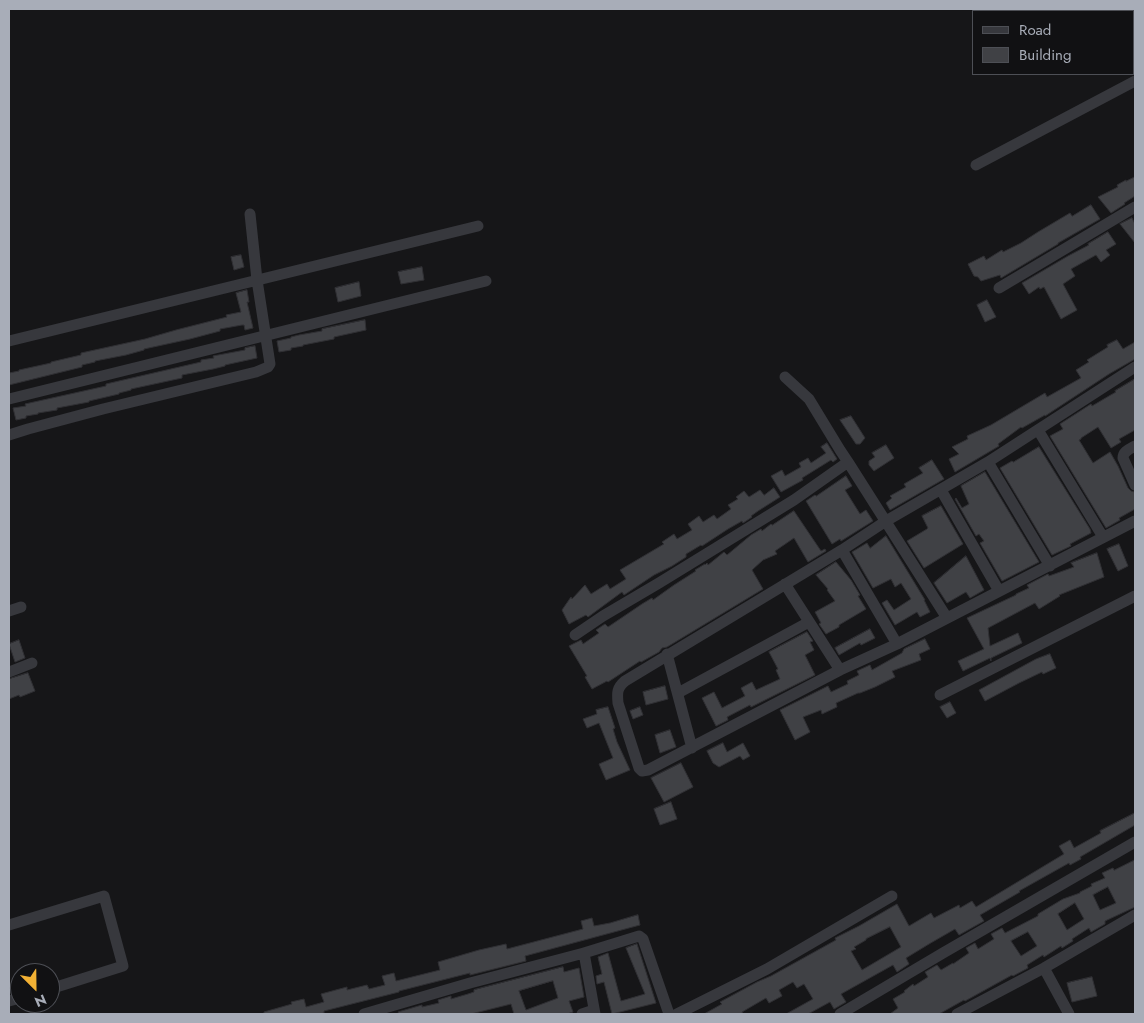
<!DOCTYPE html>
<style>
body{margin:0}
#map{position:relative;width:1144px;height:1023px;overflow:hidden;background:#161618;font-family:Jost,sans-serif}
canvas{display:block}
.frame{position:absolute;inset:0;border:10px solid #a8adb8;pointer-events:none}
.legend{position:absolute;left:972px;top:10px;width:162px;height:65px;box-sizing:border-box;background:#111113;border:1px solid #4d4f55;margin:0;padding:6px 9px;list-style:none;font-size:15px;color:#a8adb8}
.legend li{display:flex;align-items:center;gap:10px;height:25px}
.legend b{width:25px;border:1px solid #4d4f55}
.north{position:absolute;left:10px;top:963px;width:50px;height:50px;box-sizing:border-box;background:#111113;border:1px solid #4d4f55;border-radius:50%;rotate:157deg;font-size:14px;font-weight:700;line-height:20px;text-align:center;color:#a8adb8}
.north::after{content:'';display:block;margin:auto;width:18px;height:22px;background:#f2b134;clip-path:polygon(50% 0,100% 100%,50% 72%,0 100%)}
</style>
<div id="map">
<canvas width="1144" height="1023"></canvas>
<div class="frame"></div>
<ul class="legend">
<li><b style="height:6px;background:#37383d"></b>Road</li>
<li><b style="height:14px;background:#404145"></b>Building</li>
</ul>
<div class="north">N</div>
</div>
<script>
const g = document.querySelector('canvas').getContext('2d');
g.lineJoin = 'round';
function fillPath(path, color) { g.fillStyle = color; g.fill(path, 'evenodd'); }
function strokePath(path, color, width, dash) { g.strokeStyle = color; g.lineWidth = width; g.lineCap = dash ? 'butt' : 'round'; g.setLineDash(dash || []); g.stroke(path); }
const building = new Path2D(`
 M1135 177V196L1124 203 1125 204 1111 213 1098 197 1118 187 1117 185 1126 180V181Z
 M1091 205 1100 219 1058 243V244L1001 278 1000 275 981 281 978 277 974 276 968 264 984 256 986 260 1002 250 1003 252 1021 243 1038 232 1070 213 1072 216Z
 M1132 218 1135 224V243L1120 224Z
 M1108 232 1116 244 1106 250 1110 255 1101 262 1096 255 1071 269 1075 276 1063 284 1077 310 1061 319 1044 287 1040 289 1039 287 1029 294 1022 283 1068 256 1089 245 1088 244Z
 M241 255 244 267 234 270 231 257Z
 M422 267 424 280 401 284 398 272Z
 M359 282 361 296 338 302 335 288Z
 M247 290 249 302H247L253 328 245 330 244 325H242L220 329V331L190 339 144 349V350L126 355 95 361V362L82 365V367L9 385V373L19 371V370L51 363V362L81 355V353L145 339 176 330 227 317 226 315 241 312 236 293Z
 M987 300 996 317 985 322 977 305Z
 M365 320 366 330 334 337V339L303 345V346L291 348V350L279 352 277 341 291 338V337L299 335 322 331V329Z
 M1117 340 1123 349 1135 342V359L1109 374 1045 416V415L1022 428 1021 427 998 444 999 446 955 472 949 459 959 454 952 447 968 439 967 436 991 425 1045 393 1047 397 1081 378 1076 370 1089 362 1087 360 1108 347 1107 345Z
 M255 346 257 358 225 365V366L213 369 182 375V378L131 389V390L119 393V394L89 401V402L57 408V410L38 413V414L26 416V418L16 420 13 408 26 406 25 404 106 386V384L201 362V360L214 358 213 356 245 350V348Z
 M1135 379V430L1119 439 1121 442 1111 448 1098 427 1081 438V439L1079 440 1093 463 1110 452 1118 466 1128 488 1131 491 1135 492V509L1119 518 1120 520 1106 528 1050 436 1063 429 1060 424 1091 404 1092 406 1109 396 1116 392 1115 391Z
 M851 416 865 438 860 444H856L840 420Z
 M827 443 837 459 833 462 831 460 802 478 803 480 781 492 771 476 782 470 785 476 801 467 799 463 808 458 811 463 826 453 821 447Z
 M886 445 894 458 874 471 869 465V461L875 457 872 453Z
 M1039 447 1090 529 1091 533 1070 544 1071 546 1052 555 1000 468 1012 461 1013 462Z
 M932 460 944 479 890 510 886 503 892 498 890 496 906 487 904 484 923 473 919 468Z
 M985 472 1039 562 1002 581 980 543 984 541 979 534 976 536 955 499 956 498 962 508 969 504 961 486Z
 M846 476 852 486 845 490 860 514 866 510 873 521 841 541 840 539 832 544 806 501 815 495 816 496Z
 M774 488 780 497 758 511 751 516 752 517 743 523 742 521 728 529 702 546 701 545 686 554V557L672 566 654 575 624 595 622 592 588 617 586 615 569 624 562 610 571 597 572 599 585 585 591 594 607 584 610 589 626 579 620 570 664 544 662 542 674 534 677 539 692 530 688 524 699 516 703 522 714 515 717 519 731 509 728 505 738 499 736 497 744 491 749 497 760 490 764 495Z
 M941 506 963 544 924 568 907 541 927 529 928 528 922 516Z
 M794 511 821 551 825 549 826 551 808 562 794 538 775 551 777 554 763 560 752 570 763 589 667 647 662 648 659 652 641 662 640 661 608 682 607 681 592 689 585 677 587 676 569 646 581 640 583 644 599 633 596 630 605 624 608 627 642 604 652 598 653 600 674 585 696 571 695 570 705 564V565L707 563 708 565 724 552 727 555 751 535 761 529 762 531 771 524 772 525Z
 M886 536 925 600H924L930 612 920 617 917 612 895 625 882 603 887 600 894 610 911 599 901 583 895 587 891 579 873 588 852 552 867 543 870 548Z
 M1119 544 1128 566 1118 571 1107 549Z
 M1097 553 1104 577 1059 595 1060 596 1039 609 1035 603 988 628 990 646 1018 633 1022 643 991 658V661L990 658 963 671 958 661 984 649 967 618 1016 595V594L1029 588 1027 585 1048 574 1049 576 1074 567 1071 563Z
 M966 556 984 590 970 598 966 592 947 603 934 583Z
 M836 562 851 580 860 595 858 596 866 609 839 625V627L826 634 819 624 821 623 815 612 835 601 827 590 828 589 816 575Z
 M870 629 875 638 861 645 860 643 839 655 835 648Z
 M807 632 813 641 810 642 814 650 805 655 815 675 751 707 750 705 727 717 728 720 716 726 702 698 714 692 722 708 745 696 741 688 752 682 756 690 780 679 776 670 778 669 769 652Z
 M925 639 930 649 919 654 921 660 892 671 895 677 875 687 860 693H858L836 703 837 707 822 714 821 710 803 717 810 732 795 740 780 710 828 686 831 692 848 684 847 681 859 675 857 671 870 665 872 670 902 653 904 649Z
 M19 640 25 658 15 662 9 644Z
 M1050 654 1056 668 1043 674 1042 672 1019 683 985 701 979 690 1036 659Z
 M28 673 35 691 20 697 19 695 9 699V679Z
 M665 686 668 699 646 705 643 692Z
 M950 702 956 713 947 718 940 707Z
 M608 707 615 728 613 729 617 742 630 770 606 780 599 764 613 758 599 723 587 728 583 719 597 714 596 710Z
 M640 707 643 715 633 719 630 711Z
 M670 730 676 747 660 753 655 735Z
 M723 743 727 752 743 743 750 756 743 760 740 756 719 767 713 763 707 751Z
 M681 763 693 787 664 802 651 778Z
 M671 802 677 819 660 825 654 809Z
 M1135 813V825L1080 857 1081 859 1070 865 1069 863 1019 891 1020 892 980 915 984 921 959 935 955 929 929 944 906 958 909 964 897 972 893 965 841 994 846 1002 834 1009 830 1002 808 1014H786L813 999 804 984 797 988 793 982 779 990 782 996 769 1003 766 998 742 1012 743 1014H704L722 1004 720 1002 757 982 771 976 836 940 835 938 859 926 897 904 909 926 931 913 934 918 959 905 960 908 972 901 976 907 1064 854 1059 846 1070 840 1074 848 1101 833 1100 831ZM890 927 901 947 862 970 851 951 856 949 854 947 866 940V939Z
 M1135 860V907L1105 921V924L1091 932 1089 928 1072 939 1073 941 1062 948 1061 946 1044 957 1043 955 1027 965 1028 968 1013 976 1012 975 965 1001 964 1000 939 1014H890L898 1008 893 999 905 992 904 991 913 984 914 986 928 977 925 972 937 965 941 970 953 963V964L969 953 966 948 975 943 978 949 994 939 991 934 1002 928 1005 933 1038 916V914L1063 899 1080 893V892L1092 886 1091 884 1105 878 1102 873 1113 868 1114 870ZM1108 887 1116 903 1100 910 1093 895ZM1075 903 1084 919 1067 930 1058 914ZM1028 932 1037 946 1021 956 1011 941Z
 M638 915 640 925 525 956 526 961 470 975V973L399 991V992L324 1011V1013L320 1014H264V1012L292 1004 291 1002 304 999 306 1007 324 1002 321 994 347 987V990L367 985 369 989 385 985 382 976 394 973 396 981 440 970 438 962 479 950 506 944 507 949 583 929 581 921 592 918 594 926 610 923Z
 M637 944 656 1003 612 1014 604 982 597 984 596 976 602 974 598 957 608 953 621 1001 645 994 626 948Z
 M563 967 564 972 579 968 584 997 569 1001 573 1012 567 1014H514L511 1004 471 1014H399L398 1012 422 1005V1007L439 1003 438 1000 451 996V999L468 994 474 992V990ZM553 981 558 998 526 1010 519 991Z
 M1092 977 1097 996 1072 1002 1067 983Z`);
const minor = new Path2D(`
 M976 165 1135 81
 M999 288 1135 207
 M9 341 478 226
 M1135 367 988 462 886 521 842 550 625 681C617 688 617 692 618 703L639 768 642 771 648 770 840 670 897 644 1135 521
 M785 377 809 399 840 450 848 462
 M9 399 486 281
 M1038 430 1103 537
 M9 435 28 429 103 409 256 372 268 367 270 364 257 280 250 214
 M1135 446C1130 449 1123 451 1123 458L1135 485
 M988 462 1050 566
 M941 490 999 591
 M842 550 897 644
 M785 584 840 670
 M9 611 21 607
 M575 635 603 616 659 583 794 500 848 462 947 618
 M667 654 692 748
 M9 672 32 663
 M678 693 809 622
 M940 695 1135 596
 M9 925 104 896 123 966 50 989
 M584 953 595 1014
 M1044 968 1069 1014
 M9 1001 20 998
 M364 1014 470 983 584 953 639 936 643 939 669 1014
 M582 1014 594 1010
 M677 1014 767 969 892 896
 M840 1014 943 953 1135 842
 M957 1014 1044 968 1135 915`);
fillPath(building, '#404145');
strokePath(building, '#303034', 1);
strokePath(minor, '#37383d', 11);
</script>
